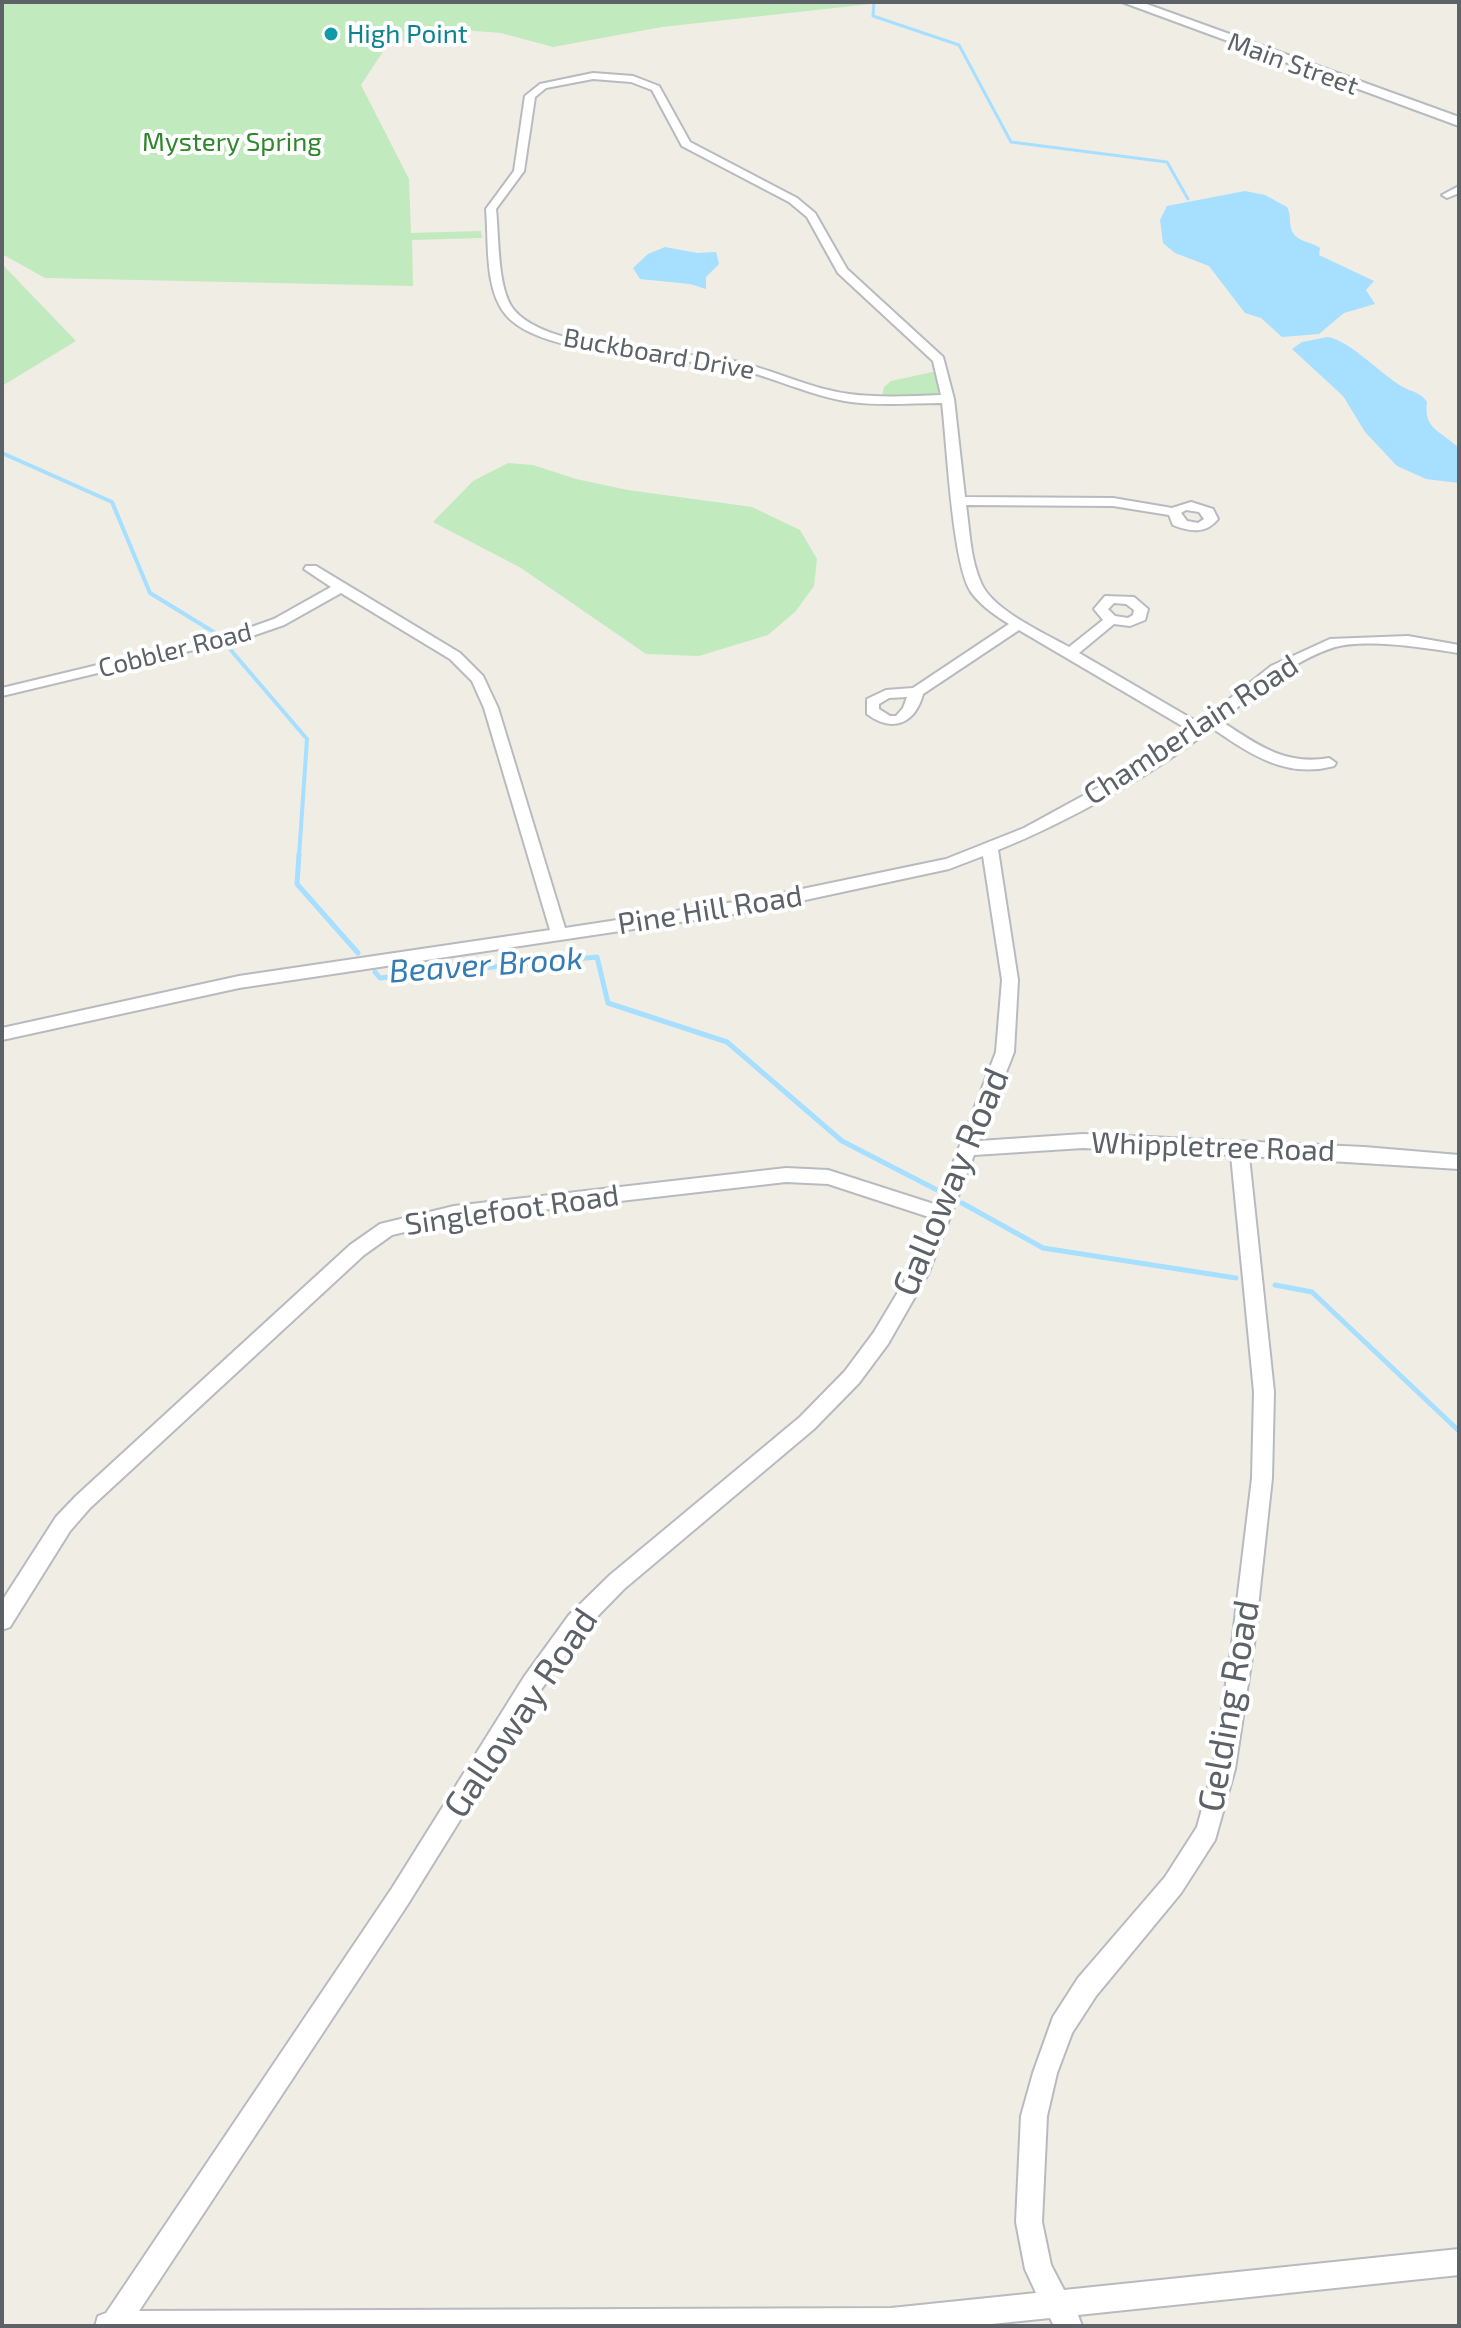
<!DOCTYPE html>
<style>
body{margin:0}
#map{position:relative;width:1461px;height:2328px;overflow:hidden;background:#f0ede5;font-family:"Exo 2",sans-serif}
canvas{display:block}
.frame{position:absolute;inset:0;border:4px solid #5c6267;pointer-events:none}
</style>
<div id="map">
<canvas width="1461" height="2328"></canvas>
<div class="frame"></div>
</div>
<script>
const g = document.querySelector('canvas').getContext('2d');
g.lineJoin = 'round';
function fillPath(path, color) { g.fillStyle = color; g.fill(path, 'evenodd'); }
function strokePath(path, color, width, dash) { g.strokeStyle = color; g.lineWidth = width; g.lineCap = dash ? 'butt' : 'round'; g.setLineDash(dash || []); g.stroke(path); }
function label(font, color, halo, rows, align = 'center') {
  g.font = font + ' "Exo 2",sans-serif'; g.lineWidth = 8; g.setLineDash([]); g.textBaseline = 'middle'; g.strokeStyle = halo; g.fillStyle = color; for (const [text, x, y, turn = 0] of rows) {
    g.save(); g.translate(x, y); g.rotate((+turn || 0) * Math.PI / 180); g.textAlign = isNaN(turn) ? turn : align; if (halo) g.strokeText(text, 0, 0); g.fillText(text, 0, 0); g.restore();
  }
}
const green = new Path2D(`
 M2 2H889L662 27 553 47 501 33 462 30 388 44 361 85 409 179 411 233 481 231 482 238 412 240 413 286 45 278 2 254Z
 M2 264 76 341 2 386Z
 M937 371 940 389 937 394 882 396 884 387 891 381Z
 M508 463 533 465 576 479 628 490 752 507 800 530 817 559 814 586 796 611 768 635 699 656 646 654 521 568 433 522 473 481Z`);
const water = new Path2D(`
 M1245 191 1265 195 1287 207C1291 215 1289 220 1291 228 1294 242 1311 241 1320 248L1319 255 1374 281 1366 290 1375 304 1344 313 1319 334 1282 337 1261 318 1245 313 1209 266 1175 253 1163 243 1160 220 1167 206Z
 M665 247 697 253 716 252 719 264 706 277V289L690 284 640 279 633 268 648 254Z
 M1328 337C1350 341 1380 373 1401 386 1411 392 1421 392 1427 402 1423 429 1441 431 1459 448V483L1426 479 1397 466 1365 432 1343 396 1292 349 1302 342Z`);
const streamFar2 = new Path2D(`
 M874 2 873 16 959 45 1011 142 1167 162 1188 199`);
const streamFar1 = new Path2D(`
 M2 453 112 502 150 593 217 634
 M229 648 307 739 299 856`);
const stream = new Path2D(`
 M299 854 297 884 358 953
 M375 972 380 978 597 957 608 1003 727 1042 842 1141 939 1191
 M962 1203 1043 1248 1236 1278
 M1275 1285 1312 1292 1459 1431`);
const street = new Path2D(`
 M593 73 633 76 659 86 690 142 797 198 815 213 847 269 943 357 954 399 965 497 1113 498 1172 508 1191 502 1213 509 1218 519C1206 534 1190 532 1173 525L1169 515 1113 506 966 505C970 532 970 560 982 585 995 611 1044 633 1069 647L1103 620 1094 609 1105 596 1134 597 1148 609 1145 620 1130 626 1114 624 1079 653 1199 723 1271 666 1330 639 1408 636 1459 645V653C1427 648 1366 638 1335 647 1291 661 1256 692 1221 721 1256 744 1285 766 1329 758L1336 763 1334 766C1286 779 1250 754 1212 728 1155 774 1065 823 998 850L1018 980 1014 1052 979 1141 1083 1134 1364 1147 1459 1155V1169L1249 1156 1274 1392 1272 1478 1254 1644 1235 1769 1215 1840 1181 1893 1096 1996 1072 2033 1057 2073 1047 2116 1042 2222 1051 2265 1064 2290 1459 2249V2275L1078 2315 1082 2326H1054L1050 2318 972 2326H95L98 2316 106 2313 392 1888 524 1677 569 1615 610 1575 800 1417 845 1371 874 1332 910 1272 932 1218 828 1184 786 1182 454 1220 392 1235 364 1255 90 1508 70 1531 10 1627 2 1630V1601L56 1517 76 1496 350 1245 380 1224 454 1206 786 1168 828 1170 937 1205 996 1052 1002 980 983 856 949 869 754 911 239 988 2 1040V1028L239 976 550 930 484 708 472 681 450 659 341 593 284 625 252 636 2 696V688L243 630 274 619 331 587 304 569 306 566H316L460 653 483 676 498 708 565 928 754 899 946 859 1024 828 1121 775 1189 730 1019 630 923 694C915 724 892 733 867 714V699L886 690 913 688 1009 624C996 616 980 605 971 592 952 563 947 443 942 403 912 403 881 406 851 402 810 396 774 377 734 368 679 356 542 358 506 315 484 289 489 242 486 209L514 171 525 96 540 84ZM593 79 631 82 652 90 682 146 789 202 807 217 838 273 933 361 941 395C911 396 880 398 849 394 811 389 776 371 738 362 682 349 552 354 514 310 497 290 499 236 496 209L524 171 535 97 546 88ZM1186 510 1199 512 1204 519 1198 523 1187 521 1181 513ZM1114 603 1126 604 1134 610 1133 615 1128 618 1115 616 1108 609ZM907 697 903 708 896 716H890L879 709V704L889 698ZM1083 1148 1231 1155 1254 1392 1252 1478 1232 1644 1213 1769 1197 1827 1165 1877 1078 1978 1053 2017 1033 2073 1021 2116 1016 2222 1025 2269 1036 2293 891 2308 139 2311 408 1904 540 1691 585 1629 624 1589 814 1429 859 1383 888 1344 928 1274 974 1155Z
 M1459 186V193L1447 198 1442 195Z`);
const secondary = new Path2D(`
 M1122 2H1141L1459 117V126Z`);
const markers = [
 [331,34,8,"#0f9aa8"]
];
const farCulturenames = [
 ["High Point",347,34]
];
const farStreetnames = [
 ["Main Street",1293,64,20],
 ["Buckboard Drive",659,354,10],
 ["Cobbler Road",175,650,-14]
];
const farParknames = [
 ["Mystery Spring",232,142]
];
const streetNames = [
 ["Chamberlain Road",1191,730,-33],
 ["Pine Hill Road",710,910,-9],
 ["Whippletree Road",1213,1147,2],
 ["Singlefoot Road",512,1210,-8]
];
const waterNames = [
 ["Beaver Brook",486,965,-4]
];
const nearStreetnames = [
 ["Galloway Road",951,1182,-67],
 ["Gelding Road",1229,1706,-80],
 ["Galloway Road",521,1713,-56]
];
fillPath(green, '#c2eabf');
fillPath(water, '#a6dfff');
strokePath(streamFar2, '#a6dfff', 3);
strokePath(streamFar1, '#a6dfff', 4);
strokePath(stream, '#a6dfff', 5);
strokePath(street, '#b7bbc0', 4);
strokePath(secondary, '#b6bbc0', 4);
fillPath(street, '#fff');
fillPath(secondary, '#fff');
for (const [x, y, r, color] of markers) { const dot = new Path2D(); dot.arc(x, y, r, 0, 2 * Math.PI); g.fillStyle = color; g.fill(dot); strokePath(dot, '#fff', 3); }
label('26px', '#0d838f', '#fff', farCulturenames, 'left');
label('26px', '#5c6267', '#fff', farStreetnames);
label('26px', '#2f862c', '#fff', farParknames);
label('30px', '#5c6267', '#fff', streetNames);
label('italic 32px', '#367bb2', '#fff', waterNames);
label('36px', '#5c6267', '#fff', nearStreetnames);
</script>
